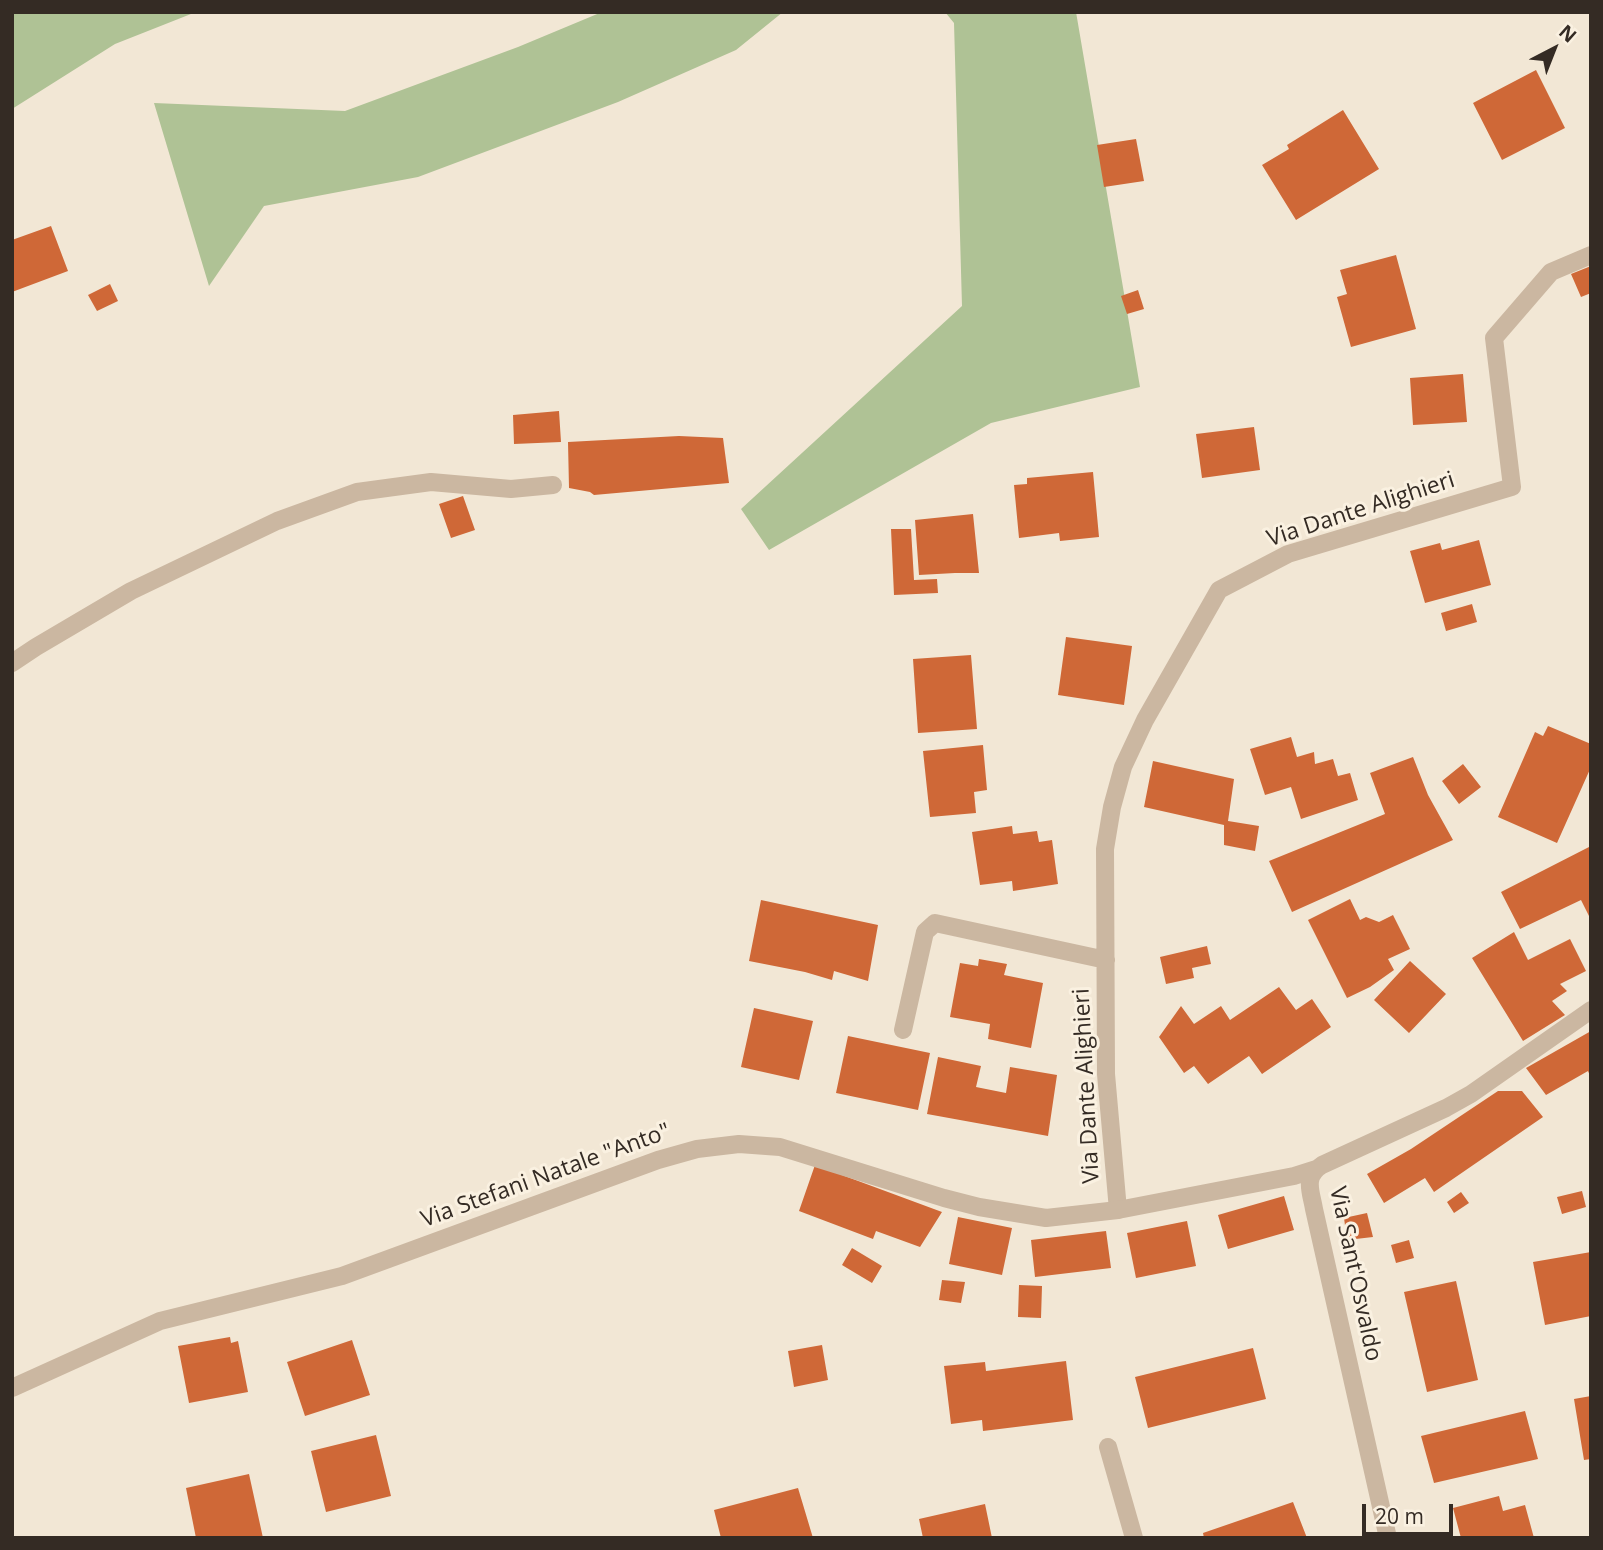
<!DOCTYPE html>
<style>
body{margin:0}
#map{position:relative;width:1603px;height:1550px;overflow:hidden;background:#f2e7d5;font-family:"Open Sans",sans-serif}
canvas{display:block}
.frame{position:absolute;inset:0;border:14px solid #342b24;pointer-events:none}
.north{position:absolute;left:1519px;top:14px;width:70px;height:70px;-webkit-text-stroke:5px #faf1e1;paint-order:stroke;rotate:42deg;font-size:19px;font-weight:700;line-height:28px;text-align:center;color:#342b24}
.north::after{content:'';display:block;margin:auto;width:24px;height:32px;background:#342b24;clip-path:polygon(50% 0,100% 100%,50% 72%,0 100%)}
.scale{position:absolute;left:1362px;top:1504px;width:91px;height:32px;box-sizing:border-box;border:4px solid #342b24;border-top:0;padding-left:9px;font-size:21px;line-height:24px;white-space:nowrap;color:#342b24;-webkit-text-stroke:5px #faf1e1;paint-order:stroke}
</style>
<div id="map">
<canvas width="1603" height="1550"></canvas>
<div class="frame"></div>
<div class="north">N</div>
<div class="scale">20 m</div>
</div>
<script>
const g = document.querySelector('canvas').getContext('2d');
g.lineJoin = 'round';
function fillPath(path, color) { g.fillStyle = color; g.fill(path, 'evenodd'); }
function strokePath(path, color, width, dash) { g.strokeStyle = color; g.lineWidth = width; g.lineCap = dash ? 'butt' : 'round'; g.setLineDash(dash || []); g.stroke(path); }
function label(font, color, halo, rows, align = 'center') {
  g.font = font + ' "Open Sans",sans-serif'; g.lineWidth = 6; g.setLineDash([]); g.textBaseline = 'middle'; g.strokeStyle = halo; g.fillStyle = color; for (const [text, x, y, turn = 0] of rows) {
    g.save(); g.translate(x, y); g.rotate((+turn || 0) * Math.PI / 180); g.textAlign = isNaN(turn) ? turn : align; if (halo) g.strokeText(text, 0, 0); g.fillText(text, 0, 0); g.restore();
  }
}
const green = new Path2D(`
 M12 12H196L115 44 12 109Z
 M602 12H783L736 50 618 102 418 177 264 206 209 286 154 103 345 111 518 47Z
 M945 12H1076L1140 387 991 423 769 550 741 509 962 306 954 23Z`);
const building = new Path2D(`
 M1536 70 1565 128 1502 160 1473 103Z
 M1343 110 1379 169 1296 220 1262 165 1289 149 1287 145Z
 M1136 139 1144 181 1104 187 1097 145Z
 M51 226 68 271 12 292V240Z
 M1396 255 1416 329 1351 347 1337 297 1347 294 1340 270Z
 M1591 266V293L1581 297 1571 274Z
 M110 284 118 301 97 311 88 295Z
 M1138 290 1144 309 1127 314 1121 296Z
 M1463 374 1467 422 1413 425 1410 378Z
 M559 411 561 442 514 444 513 415Z
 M1254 427 1260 470 1202 478 1196 434Z
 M679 436 723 438 729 483 594 495 590 492 569 488 568 442Z
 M1093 472 1099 537 1060 541 1059 533 1019 538 1014 485 1027 484V478Z
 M463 496 475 530 451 538 439 504Z
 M973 514 979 573H955L919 575 915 520Z
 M891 529H911L914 580 937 579 938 593 894 595Z
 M1479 540 1491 585 1425 603 1410 551 1440 543 1442 550Z
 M1472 604 1477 622 1446 631 1441 613Z
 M1066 637 1132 646 1124 705 1058 695Z
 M971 655 977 729 918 733 913 659Z
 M1548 726 1591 744V767L1557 843 1498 817 1535 732 1543 736Z
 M1291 737 1297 757 1314 752 1315 764 1333 759 1338 776 1350 773 1358 800 1301 819 1291 787 1265 795 1250 749Z
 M983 745 987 790 974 792 976 813 930 817 923 751Z
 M1413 757 1428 795 1453 840 1292 912 1269 861 1385 814 1370 773Z
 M1153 761 1234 779 1228 821 1259 826 1255 851 1224 845V825L1144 807Z
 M1463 764 1481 787 1459 804 1442 781Z
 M1012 826 1013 834 1037 831 1039 842 1052 840 1058 884 1013 891 1012 881 980 885 972 832Z
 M1589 847 1591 850V920L1581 900 1520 929 1501 892Z
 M1350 899 1360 920 1366 917 1379 922 1393 915 1410 949 1388 959 1394 970 1370 987 1347 998 1308 920Z
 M761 900 878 925 868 981 834 971 832 980 805 972 749 961Z
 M1514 932 1528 960 1570 939 1586 971 1560 984 1567 991 1552 1001 1565 1015 1523 1041 1472 958Z
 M1207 946 1211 964 1192 968 1194 978 1166 984 1160 957Z
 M979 959 1007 964 1004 975 1043 983 1031 1048 988 1039 990 1024 950 1017 960 963 978 966Z
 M1410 961 1446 994 1409 1033 1374 1000Z
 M1279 987 1296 1010 1312 999 1331 1027 1262 1074 1249 1056 1208 1084 1194 1066 1184 1073 1159 1037 1181 1006 1194 1024 1221 1006 1230 1020Z
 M754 1008 813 1021 799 1080 741 1067Z
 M1591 1031V1078L1588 1071 1546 1095 1526 1068Z
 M848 1036 930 1053 918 1110 836 1093Z
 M938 1057 981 1066 976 1087 1006 1093 1010 1067 1057 1075 1048 1136 927 1114Z
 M1498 1091H1522L1543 1117 1434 1192 1425 1178 1384 1203 1367 1174 1411 1149Z
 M815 1165 942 1212 920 1247 876 1231 873 1239 799 1211Z
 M1582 1191 1586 1207 1562 1214 1557 1197Z
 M1461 1192 1469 1203 1454 1213 1447 1202Z
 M1284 1196 1294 1230 1228 1249 1218 1215Z
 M1367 1213 1373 1237 1347 1240 1344 1218Z
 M958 1217 1012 1228 1002 1275 949 1264Z
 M1187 1221 1196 1266 1136 1278 1127 1233Z
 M1106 1231 1111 1268 1035 1277 1031 1240Z
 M1409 1240 1414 1258 1396 1263 1391 1245Z
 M852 1248 882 1266 872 1283 842 1265Z
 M1591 1252V1316L1545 1325 1533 1262Z
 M942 1280 965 1282 961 1303 939 1300Z
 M1456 1281 1478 1380 1427 1392 1404 1292Z
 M1019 1285 1042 1286 1041 1318 1018 1317Z
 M230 1337 231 1343 238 1341 248 1392 189 1403 178 1346Z
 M352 1340 370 1395 305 1416 287 1362Z
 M822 1345 828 1380 794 1387 788 1351Z
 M1253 1348 1266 1399 1148 1428 1135 1377Z
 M1066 1361 1073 1420 983 1431 982 1420 951 1424 944 1366 985 1362 986 1371Z
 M1591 1396V1459L1584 1460 1574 1399Z
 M1525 1411 1538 1459 1434 1483 1421 1436Z
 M376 1435 391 1496 326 1512 311 1451Z
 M249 1474 263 1538H196L186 1488Z
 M798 1488 813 1538H721L714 1510Z
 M1499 1496 1503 1511 1525 1505 1534 1538H1461L1453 1508Z
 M1293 1502 1307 1538H1204L1203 1533Z
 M985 1504 992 1538H923L919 1519Z`);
const minor = new Path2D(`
 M12 663 36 647 131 591 277 521 357 492 431 482 511 489 553 485
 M903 1030 925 932 935 923 1106 960
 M1118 1210 1106 1074 1105 849 1112 807 1123 767 1145 720 1219 590 1288 554 1512 487 1494 338 1551 272 1591 255
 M1108 1447 1134 1538`);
const tertiary = new Path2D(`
 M12 1388 160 1321 342 1276 658 1160 697 1149 739 1144 780 1147 944 1198 979 1207 1046 1218 1118 1210 1294 1176 1316 1169
 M1388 1538 1314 1209C1311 1191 1303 1177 1322 1165L1446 1108 1471 1094 1591 1010`);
const streetNames = [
 ["Via Dante Alighieri",1361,510,-18],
 ["Via Dante Alighieri",1087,1086,-93],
 ["Via Stefani Natale \"Anto\"",546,1176,-20],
 ["Via Sant'Osvaldo",1355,1274,78]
];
fillPath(green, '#afc295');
fillPath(building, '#cf6837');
strokePath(minor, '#cbb7a1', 18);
strokePath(tertiary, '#cbb7a1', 18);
label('23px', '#342b24', '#faf1e1', streetNames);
</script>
